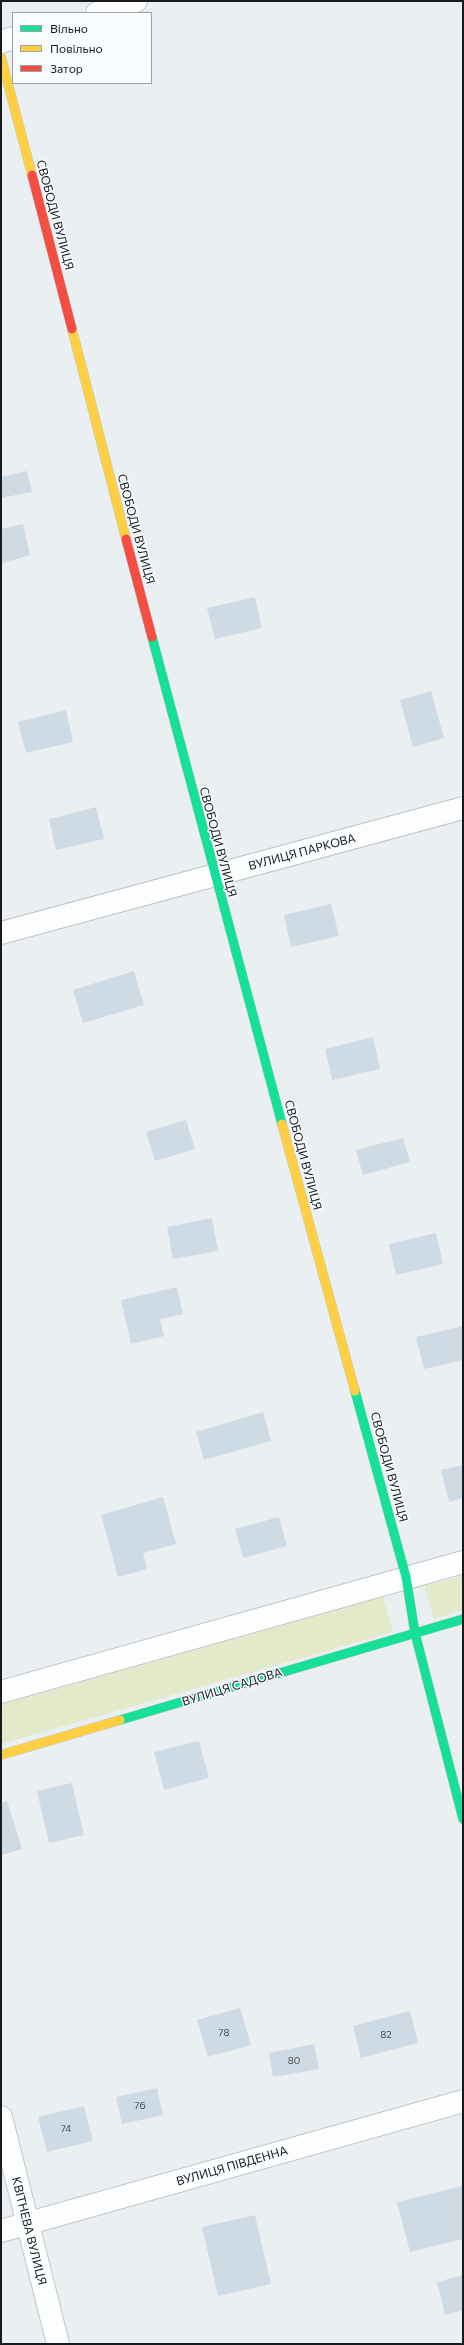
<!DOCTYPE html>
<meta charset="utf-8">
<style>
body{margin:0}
#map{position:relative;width:464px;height:2345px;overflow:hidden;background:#eaeff2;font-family:Commissioner,sans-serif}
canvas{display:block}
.frame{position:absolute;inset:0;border:2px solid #181b1e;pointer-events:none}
.legend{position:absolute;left:12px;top:12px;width:140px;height:72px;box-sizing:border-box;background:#f8fcff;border:1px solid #9ea2a5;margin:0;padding:5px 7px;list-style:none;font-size:12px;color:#181b1e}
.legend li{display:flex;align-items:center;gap:8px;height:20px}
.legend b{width:20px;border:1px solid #9ea2a5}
</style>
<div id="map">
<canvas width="464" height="2345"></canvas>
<div class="frame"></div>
<ul class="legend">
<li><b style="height:5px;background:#16e098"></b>Вільно</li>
<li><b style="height:5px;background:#ffcf43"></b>Повільно</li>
<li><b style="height:5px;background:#f24e42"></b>Затор</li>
</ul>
</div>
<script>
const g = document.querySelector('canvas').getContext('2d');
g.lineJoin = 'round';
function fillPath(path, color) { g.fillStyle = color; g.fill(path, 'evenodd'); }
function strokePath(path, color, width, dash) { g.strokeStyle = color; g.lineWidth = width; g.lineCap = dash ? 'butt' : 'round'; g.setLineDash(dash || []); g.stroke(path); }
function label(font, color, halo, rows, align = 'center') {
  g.font = font + ' Commissioner,sans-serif'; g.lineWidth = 3; g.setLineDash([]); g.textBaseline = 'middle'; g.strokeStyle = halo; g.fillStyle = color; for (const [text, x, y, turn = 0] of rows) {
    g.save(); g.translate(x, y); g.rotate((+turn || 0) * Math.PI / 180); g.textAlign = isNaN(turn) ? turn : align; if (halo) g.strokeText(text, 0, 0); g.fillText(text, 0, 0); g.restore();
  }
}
const green = new Path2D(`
 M463 1576V1610L434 1619 424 1586Z
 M383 1597 393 1632 1 1744V1705Z`);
const building = new Path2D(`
 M27 471 32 492 1 498V477Z
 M23 524 30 555 1 564V529Z
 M255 597 262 628 215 639 207 608Z
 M431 691 444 738 413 747 400 700Z
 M66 710 73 742 26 753 18 722Z
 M96 807 104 839 56 850 49 819Z
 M331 904 339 936 291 947 284 915Z
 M134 971 144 1005 83 1023 73 990Z
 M373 1037 380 1069 332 1080 325 1049Z
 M186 1120 195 1149 155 1161 146 1132Z
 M403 1138 410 1162 363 1175 356 1150Z
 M212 1218 218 1251 173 1259 167 1227Z
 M436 1233 443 1264 396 1275 389 1244Z
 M177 1287 183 1314 160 1319 164 1336 131 1344 121 1300Z
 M463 1326V1360L424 1369 416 1337Z
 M263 1412 271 1441 204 1460 196 1432Z
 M463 1465V1498L449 1502 441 1470Z
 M163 1497 176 1544 143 1553 147 1569 118 1577 101 1515Z
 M279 1517 287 1546 243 1558 235 1529Z
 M199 1741 209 1778 164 1790 154 1752Z
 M72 1783 84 1835 49 1843 37 1791Z
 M7 1801 22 1849 1 1855V1803Z
 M240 2008 251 2045 208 2057 197 2020Z
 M410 2011 418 2043 361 2058 353 2026Z
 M314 2044 319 2069 273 2077 269 2053Z
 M157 2088 163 2115 122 2124 116 2097Z
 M84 2106 93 2141 47 2152 38 2117Z
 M462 2186 463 2239 410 2252 397 2202Z
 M255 2215 271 2284 218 2296 202 2227Z
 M463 2275V2310L445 2315 437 2282Z`);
const street = new Path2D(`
 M97 13 136 1
 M1 42 13 38
 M1 933 463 808
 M1 1692 463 1562
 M1 2117 58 2344
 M1 2231 463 2101`);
const fast = new Path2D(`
 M152 637 282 1124
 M355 1391 406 1577 415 1633 463 1819
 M120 1720 463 1619`);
const slow = new Path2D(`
 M1 57 32 175
 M72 329 126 539
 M282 1124 355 1391
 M1 1755 120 1720`);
const jam = new Path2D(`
 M32 175 72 329
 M126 539 152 637`);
const numberNames = [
 ["78",224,2033],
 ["82",386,2035],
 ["80",294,2061],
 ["76",140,2106],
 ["74",66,2129]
];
const streetNames = [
 ["СВОБОДИ ВУЛИЦЯ",55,215,75],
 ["СВОБОДИ ВУЛИЦЯ",136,529,75],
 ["СВОБОДИ ВУЛИЦЯ",218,842,75],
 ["ВУЛИЦЯ ПАРКОВА",302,852,-15],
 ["СВОБОДИ ВУЛИЦЯ",303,1155,75],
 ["СВОБОДИ ВУЛИЦЯ",389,1467,75],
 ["ВУЛИЦЯ САДОВА",232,1687,-17],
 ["ВУЛИЦЯ ПІВДЕННА",232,2166,-16],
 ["КВІТНЕВА ВУЛИЦЯ",29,2231,76]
];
fillPath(green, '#e2eaca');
fillPath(building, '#cedbe5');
strokePath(street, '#c2c5c8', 24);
strokePath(fast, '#c2c5c8', 10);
strokePath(slow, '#c2c5c8', 10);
strokePath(jam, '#c2c5c8', 10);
strokePath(street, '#fcfdfd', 22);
strokePath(fast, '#16e098', 9);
strokePath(slow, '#ffcf43', 9);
strokePath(jam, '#f24e42', 9);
label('10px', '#464b50', null, numberNames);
label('12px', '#181b1e', '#f8fcff', streetNames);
</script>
